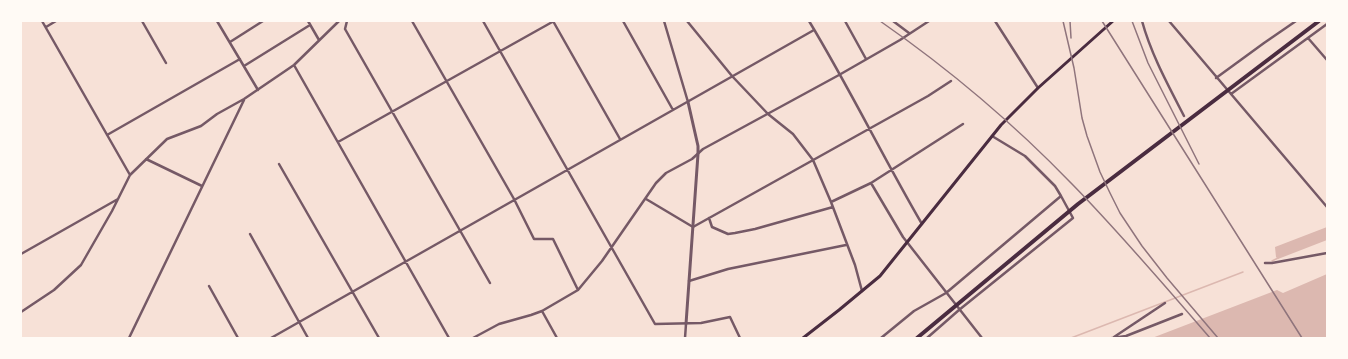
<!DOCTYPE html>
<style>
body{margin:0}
#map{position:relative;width:1348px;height:359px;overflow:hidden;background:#f7e1d7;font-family:Helvetica,sans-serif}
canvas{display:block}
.frame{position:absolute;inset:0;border:22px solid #fffaf5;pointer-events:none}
</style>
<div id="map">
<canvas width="1348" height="359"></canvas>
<div class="frame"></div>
</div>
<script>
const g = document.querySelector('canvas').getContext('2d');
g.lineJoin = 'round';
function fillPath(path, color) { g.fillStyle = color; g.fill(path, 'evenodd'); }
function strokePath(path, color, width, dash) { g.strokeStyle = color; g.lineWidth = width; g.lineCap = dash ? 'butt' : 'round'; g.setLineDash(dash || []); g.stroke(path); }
const water = new Path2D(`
 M1327 227V240L1278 259 1276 257 1275 247Z
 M1327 274V338H1152L1277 290 1283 293Z`);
const stream = new Path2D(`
 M1272 261 1278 258V256
 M1071 338 1243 272`);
const minor = new Path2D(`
 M42 21 130 175
 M142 21 166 63
 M217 21 258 90
 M308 21 319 40
 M347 21 345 29 490 283
 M412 21 514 199 534 239H553L578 290
 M483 21 655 324 701 323 730 317 740 338
 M553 21 620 139
 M623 21 673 110
 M664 21 688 102
 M687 21 732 76 768 114 793 134 813 160 831 202 855 265 862 291
 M809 21C849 87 883 157 922 224
 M845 21 866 59
 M893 21 909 33
 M995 21 1038 88
 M1142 21C1151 54 1168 85 1184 116
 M1169 21 1327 207
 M46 27 56 21
 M1308 38 1327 60
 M230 42 263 21
 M294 65 449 338
 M244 66 310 25
 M1216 78 1264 43 1296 21
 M1231 94 1327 24
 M107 135 240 59
 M992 136 1025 156 1055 186 1061 196
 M338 142 554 21
 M146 159 202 186
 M279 164 379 338
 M871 183 903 237 982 338
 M646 199 693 227 928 96 951 81
 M831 202 871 183 963 124
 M709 218 712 227 728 234 735 233 755 229 833 207
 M250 234 308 338
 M21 254 118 199
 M1265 263H1272L1327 253
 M689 281 728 269 846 245
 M209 286 238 338
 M542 311 557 338
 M21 312 54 290 81 265 112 211 130 175 167 139 201 126 217 114 244 99 294 65 339 21
 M1114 337 1165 303
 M129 338 244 100
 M271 338 814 30
 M473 338 499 324 531 315 542 311 578 290 602 261 656 183 666 173 692 159 703 149 839 75 900 40 929 21
 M685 338 686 324
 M881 338 914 311 946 293 1061 196 1073 218 959 310 927 338
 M1112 338 1126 336 1182 314`);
const tertiary = new Path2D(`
 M686 324 698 154V146L688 102`);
const secondary = new Path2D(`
 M803 338 839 310 880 276 1001 125 1038 88 1113 21`);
const trunk = new Path2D(`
 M917 338 1078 204 1319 21`);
const rail = new Path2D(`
 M880 21C949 69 1014 124 1072 184 1120 233 1165 286 1210 338
 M1063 21 1074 68 1082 118 1087 136 1100 172 1110 193 1120 213 1142 246 1167 278 1218 338
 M1070 21 1071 38
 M1102 21 1302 338
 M1132 21 1148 63 1199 164`);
fillPath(water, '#dcb8b0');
strokePath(stream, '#dcb8b0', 1.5);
strokePath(minor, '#755966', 2.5);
strokePath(tertiary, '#755966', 3);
strokePath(secondary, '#4a2c40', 3);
strokePath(trunk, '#4a2c40', 4);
strokePath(rail, '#8f747c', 1.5);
</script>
